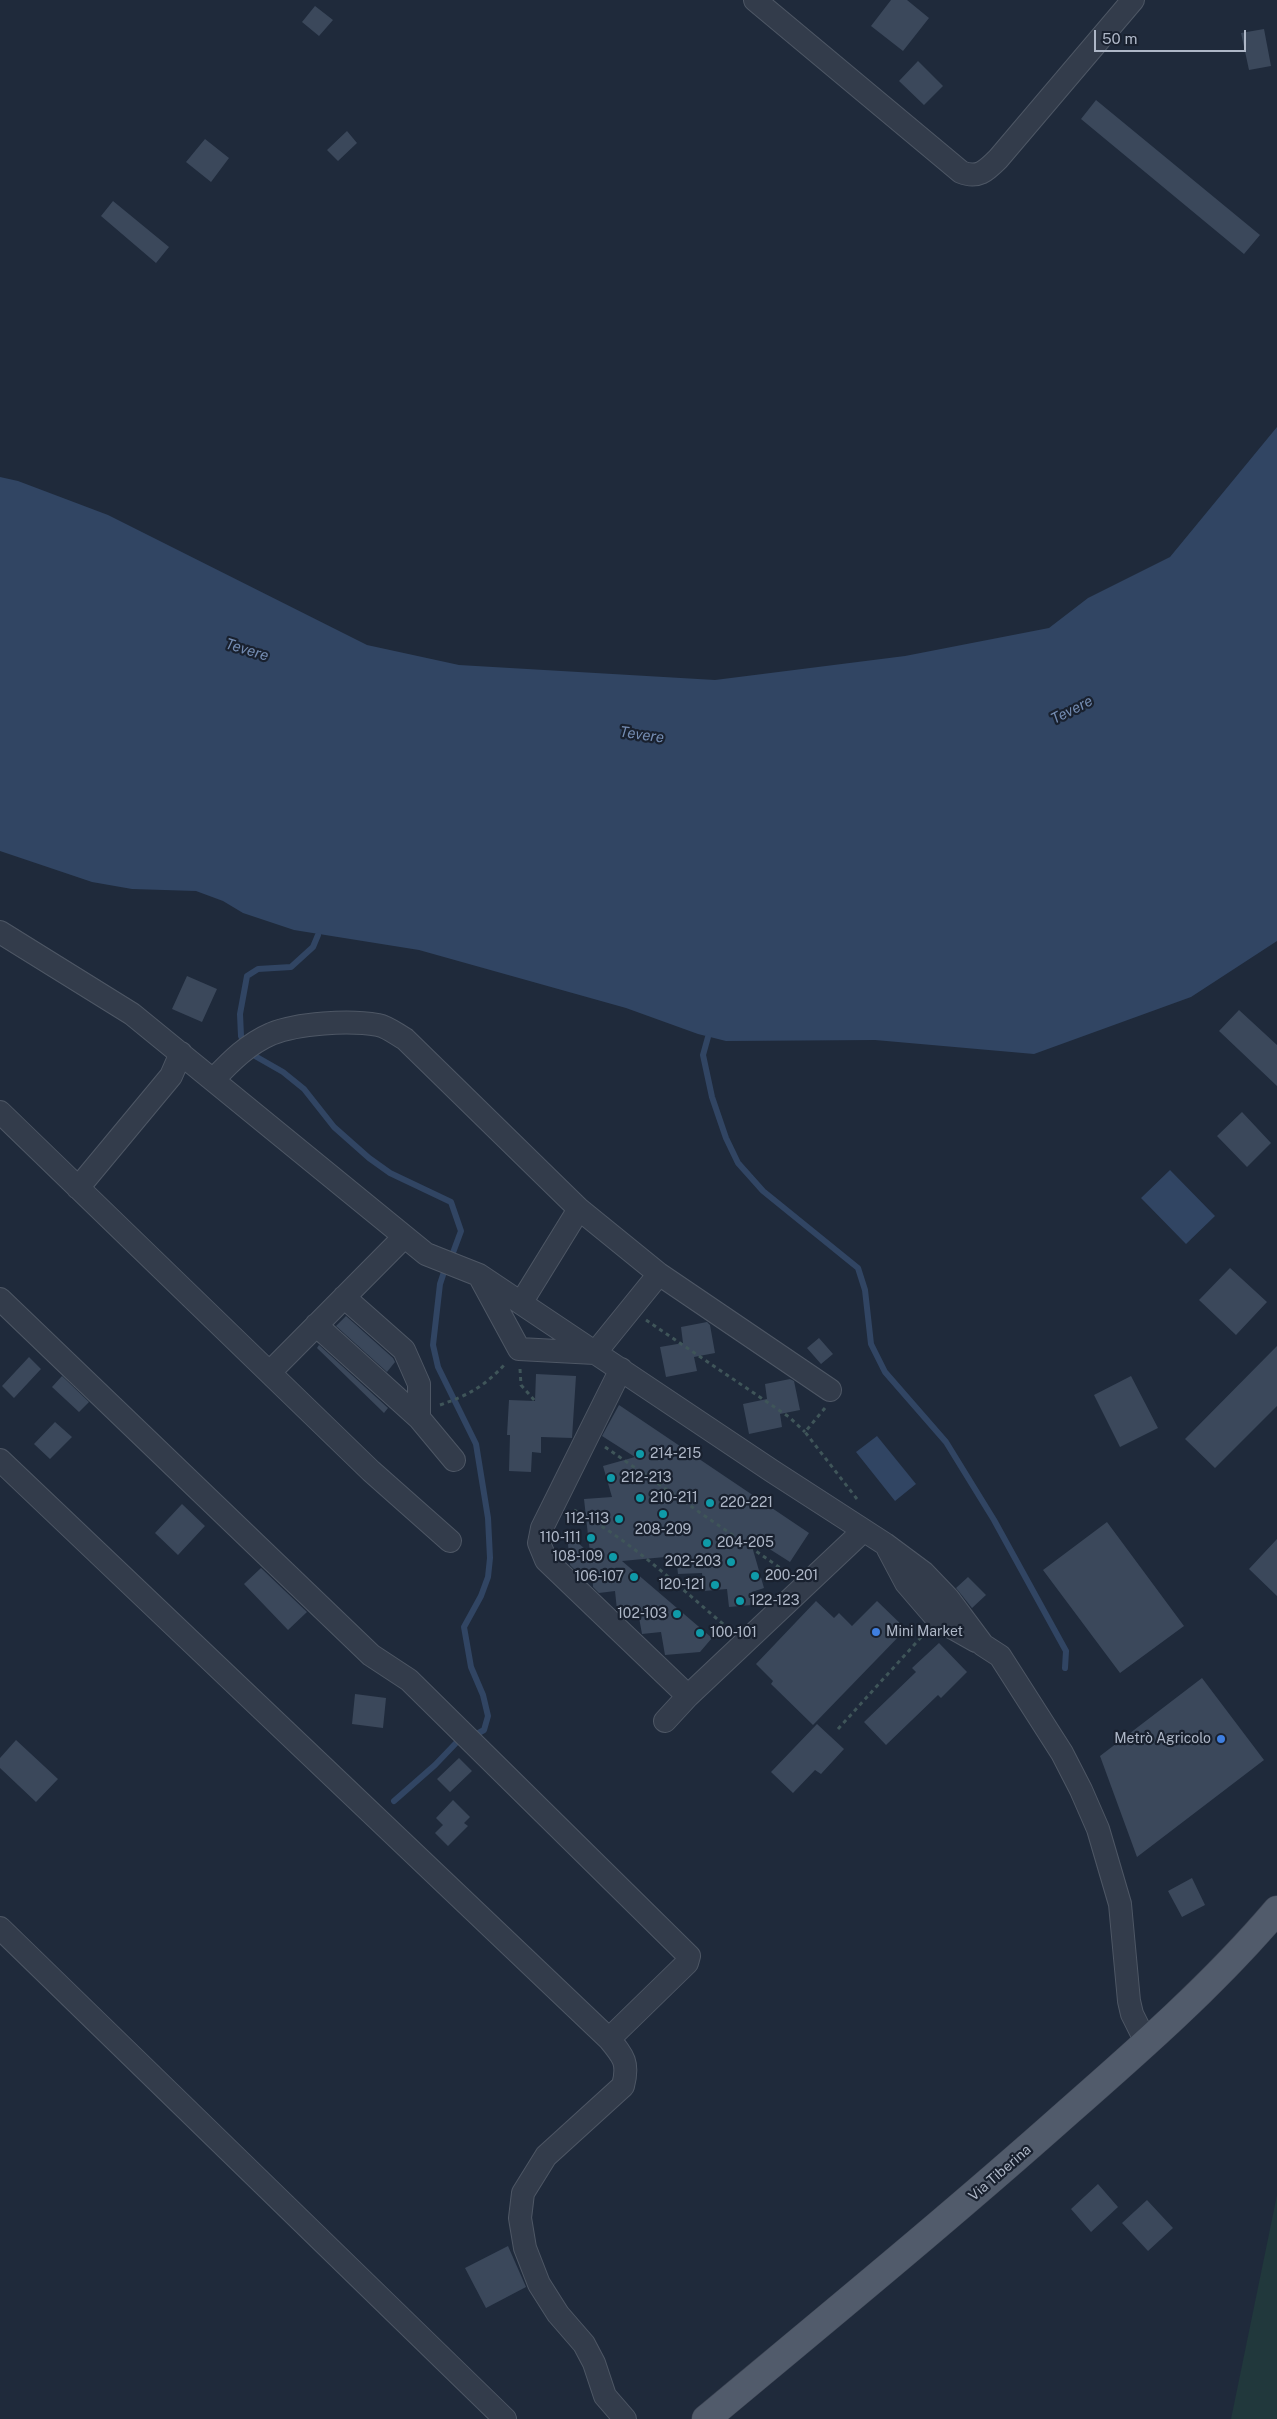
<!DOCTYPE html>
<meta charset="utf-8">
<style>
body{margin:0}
#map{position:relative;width:1277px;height:2419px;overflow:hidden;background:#1f2a3b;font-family:"Public Sans",sans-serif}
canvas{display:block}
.scale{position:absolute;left:1094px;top:30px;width:152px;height:22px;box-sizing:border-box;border:2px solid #aeb7c7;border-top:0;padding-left:6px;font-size:15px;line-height:18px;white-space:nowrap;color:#aeb7c7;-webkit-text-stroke:4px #19212f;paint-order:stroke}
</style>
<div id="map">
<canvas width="1277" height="2419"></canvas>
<div class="scale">50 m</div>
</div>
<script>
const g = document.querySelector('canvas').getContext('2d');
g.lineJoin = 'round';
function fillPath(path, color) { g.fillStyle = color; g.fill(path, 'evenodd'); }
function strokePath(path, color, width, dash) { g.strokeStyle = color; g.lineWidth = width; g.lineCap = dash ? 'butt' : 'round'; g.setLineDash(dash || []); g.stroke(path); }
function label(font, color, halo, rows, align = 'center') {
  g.font = font + ' "Public Sans",sans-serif'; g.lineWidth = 4.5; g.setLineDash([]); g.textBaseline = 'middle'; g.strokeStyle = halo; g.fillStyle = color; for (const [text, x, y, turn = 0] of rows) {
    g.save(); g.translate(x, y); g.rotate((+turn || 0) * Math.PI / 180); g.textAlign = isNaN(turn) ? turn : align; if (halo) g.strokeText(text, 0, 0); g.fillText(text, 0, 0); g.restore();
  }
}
const green = new Path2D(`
 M1277 2195V2419H1231Z`);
const water = new Path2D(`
 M1277 427V941L1191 997 1034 1054 875 1040 726 1041 698 1034 626 1008 419 950 294 930 243 913 223 901 196 891 132 889 92 882 0 851V477L18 481 108 515 367 645 459 665 715 680 905 656 1049 628 1088 598 1170 557Z
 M1170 1170 1215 1216 1186 1244 1141 1198Z
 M877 1436 916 1484 895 1501 856 1452Z`);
const stream = new Path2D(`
 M318 935 313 947 291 967 258 969 247 976 240 1014 241 1036 248 1052 283 1072 304 1089 334 1127 369 1158 390 1173 451 1202 461 1231 451 1258
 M708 1037 703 1055 712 1097 726 1138 738 1163 763 1191 858 1268 865 1290 871 1344 885 1372 946 1442 994 1520 1066 1651 1065 1668
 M444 1272 440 1284 433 1345 438 1367 476 1444 488 1518 490 1558 488 1577 481 1596 464 1627 471 1667 483 1695 488 1716 484 1730 473 1736
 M394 1801 435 1765 457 1742`);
const building = new Path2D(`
 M891 0H907L929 18 903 51 871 26Z
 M315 6 333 20 319 36 302 22Z
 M1264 29 1271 66 1249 70 1241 33Z
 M918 61 943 86 924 105 899 81Z
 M1096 100 1260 235 1244 254 1081 119Z
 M347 131 357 143 338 161 327 150Z
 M205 139 229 158 211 182 186 162Z
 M113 201 169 247 156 263 101 216Z
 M187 976 217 989 202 1022 172 1009Z
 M1239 1010 1277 1045V1086L1219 1031Z
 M1242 1112 1271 1143 1247 1167 1217 1136Z
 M1230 1268 1267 1302 1236 1335 1199 1300Z
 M346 1316 393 1358 395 1362 387 1372 336 1326Z
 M707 1322 710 1325 715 1353 694 1357 697 1371 666 1377 660 1347 683 1343 681 1327Z
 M819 1338 833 1354 821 1364 807 1348Z
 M319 1345 388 1408 384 1413 317 1348Z
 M1277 1346V1406L1215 1468 1185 1439Z
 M29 1357 41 1369 14 1398 2 1386Z
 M536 1374 576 1376 572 1438 541 1437V1453L532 1452 531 1472 509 1471 510 1435H507L509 1400 535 1401Z
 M62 1376 89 1402 79 1412 52 1387Z
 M1131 1376 1158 1428 1120 1447 1094 1395Z
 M790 1379 794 1381 800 1410 780 1414 782 1427 749 1434 743 1404 767 1399 765 1384Z
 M619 1405 809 1533 790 1562 749 1536 764 1588 752 1592V1605L729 1607 727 1589 704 1591 702 1573 678 1574 676 1556 622 1561 712 1638 700 1652 665 1655 661 1632 642 1634 638 1612 621 1614 617 1610 615 1591 599 1593 593 1587 592 1572 579 1574 570 1565 567 1534 590 1553 584 1499 612 1497 603 1466 635 1457 602 1436Z
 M55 1422 72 1437 50 1459 34 1444Z
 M182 1504 205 1526 178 1555 155 1533Z
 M1107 1522 1184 1626 1120 1673 1043 1570Z
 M1277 1539V1596L1249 1569Z
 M261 1568 307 1612 288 1630 244 1584Z
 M968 1577 986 1595 972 1608 956 1588Z
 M816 1601 834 1618 839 1613 852 1626 877 1601 906 1629 813 1725 771 1684 773 1681 756 1664Z
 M939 1643 967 1672 941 1698 938 1695 886 1745 864 1722 916 1672 912 1668Z
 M1202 1678 1264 1760 1137 1857 1100 1756Z
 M355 1694 386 1698 383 1728 352 1724Z
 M817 1724 844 1749 821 1774 815 1770 793 1793 771 1772Z
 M16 1740 58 1779 36 1802 0 1768V1758Z
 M459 1758 472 1771 450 1792 437 1779Z
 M453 1800 470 1817 464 1823 468 1826 448 1846 435 1833 443 1825 436 1818Z
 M1192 1878 1205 1905 1182 1917 1168 1891Z
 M1098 2184 1118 2207 1091 2232 1071 2209Z
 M1147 2200 1173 2228 1148 2251 1122 2223Z
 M508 2246 526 2287 486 2308 465 2268Z`);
const path = new Path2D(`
 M646 1320 789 1417 805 1432
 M520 1369 521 1385 535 1401
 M440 1405C468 1395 484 1387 505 1364
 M825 1408 805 1432 857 1499
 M605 1447 789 1574
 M574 1510C631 1540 680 1588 729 1629
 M838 1729 924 1634`);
const minor = new Path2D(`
 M755 0 961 172C978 179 986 171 998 159L1133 0
 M0 932 132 1014 426 1254 479 1275 772 1471 885 1544 924 1573 948 1598 983 1645 1000 1656 1062 1753 1081 1790 1098 1829 1120 1904 1129 2001 1132 2014 1146 2042
 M214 1079C231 1061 248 1044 271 1034 298 1023 349 1020 378 1025 388 1027 396 1034 405 1039L579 1209 659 1274 830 1390
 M0 1112 371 1471 450 1541
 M78 1188 171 1076 181 1053
 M481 1279 519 1349 595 1353 659 1274
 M344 1297 404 1350 419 1384V1418L454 1460
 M0 1299 371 1655 409 1680 689 1956 687 1963 609 2039C624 2057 629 2063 623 2086L546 2156 523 2193 520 2218 525 2248 539 2284 558 2314 584 2344 594 2363 605 2396 625 2419
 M521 1303 579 1209
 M316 1325 419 1418
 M621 1369 542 1528 539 1543 546 1560 688 1696
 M270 1372 404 1237
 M0 1460 609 2039
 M888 1549 906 1583 937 1619 976 1641
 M665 1721 688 1696 863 1531
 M0 1928 505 2419`);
const major = new Path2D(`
 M706 2419C827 2318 949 2218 1067 2113 1140 2049 1214 1984 1277 1910`);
const markers = [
 [640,1454,5,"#0f9aa8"],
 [611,1478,5,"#0f9aa8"],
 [640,1498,5,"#0f9aa8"],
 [710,1503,5,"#0f9aa8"],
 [663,1514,5,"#0f9aa8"],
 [619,1519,5,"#0f9aa8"],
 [591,1538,5,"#0f9aa8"],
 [707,1543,5,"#0f9aa8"],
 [613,1557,5,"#0f9aa8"],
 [731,1562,5,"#0f9aa8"],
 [755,1576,5,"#0f9aa8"],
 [634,1577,5,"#0f9aa8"],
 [715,1585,5,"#0f9aa8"],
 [740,1601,5,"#0f9aa8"],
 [677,1614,5,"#0f9aa8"],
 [876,1632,5,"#3f7fe0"],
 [700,1633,5,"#0f9aa8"],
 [1221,1739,5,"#3f7fe0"]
];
const poiNames = [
 ["214-215",650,1454],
 ["212-213",621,1478],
 ["210-211",650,1498],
 ["220-221",720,1503],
 ["112-113",609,1519,"right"],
 ["208-209",663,1530,"center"],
 ["110-111",581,1538,"right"],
 ["204-205",717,1543],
 ["108-109",603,1557,"right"],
 ["202-203",721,1562,"right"],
 ["200-201",765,1576],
 ["106-107",624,1577,"right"],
 ["120-121",705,1585,"right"],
 ["122-123",750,1601],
 ["102-103",667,1614,"right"],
 ["Mini Market",886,1632],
 ["100-101",710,1633],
 ["Metrò Agricolo",1211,1739,"right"]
];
const streetNames = [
 ["Via Tiberina",1000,2173,-41]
];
const waterNames = [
 ["Tevere",247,650,17],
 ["Tevere",1072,710,-27],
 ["Tevere",642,735,8]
];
fillPath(green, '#21383c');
fillPath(water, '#314563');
strokePath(stream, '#314563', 6);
fillPath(building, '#3b485b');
strokePath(minor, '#4e5765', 24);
strokePath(major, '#3d4554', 29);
strokePath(path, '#3f5559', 3, [4, 4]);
strokePath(minor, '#333c4b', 22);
strokePath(major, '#515b6b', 28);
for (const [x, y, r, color] of markers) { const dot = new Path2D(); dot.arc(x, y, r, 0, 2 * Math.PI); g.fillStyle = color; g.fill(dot); strokePath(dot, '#19212f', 2); }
label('14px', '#aeb7c7', '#19212f', poiNames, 'left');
label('14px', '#aeb7c7', '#19212f', streetNames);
label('italic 15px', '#748cb2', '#19212f', waterNames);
</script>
